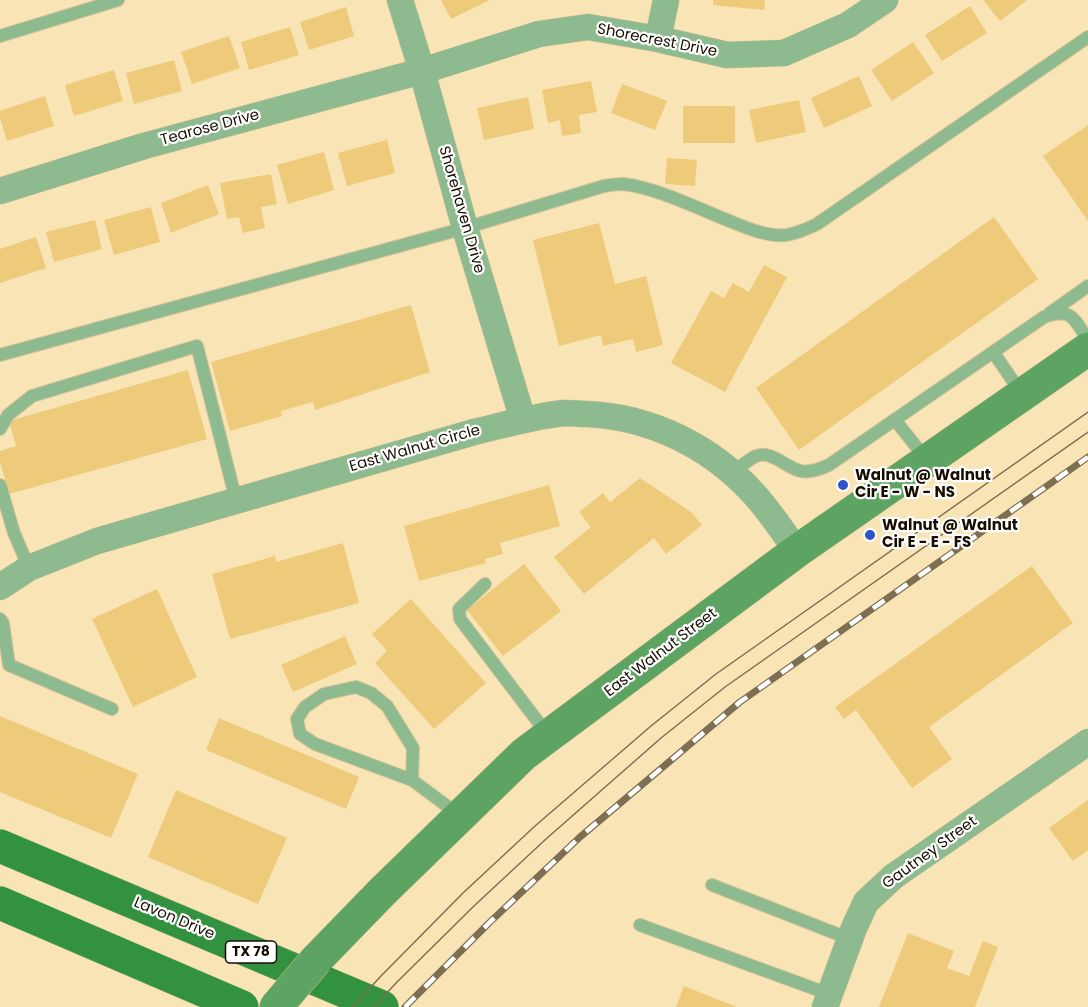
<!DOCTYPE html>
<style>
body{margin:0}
canvas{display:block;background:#f9e4b6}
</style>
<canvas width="1088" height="1007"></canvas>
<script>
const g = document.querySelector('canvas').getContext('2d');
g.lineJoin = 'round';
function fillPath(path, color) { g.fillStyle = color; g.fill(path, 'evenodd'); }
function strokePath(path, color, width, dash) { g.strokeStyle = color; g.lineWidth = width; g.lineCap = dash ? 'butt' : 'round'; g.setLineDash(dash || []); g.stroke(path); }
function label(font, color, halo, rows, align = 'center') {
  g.font = font + ' Poppins,sans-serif'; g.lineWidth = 4.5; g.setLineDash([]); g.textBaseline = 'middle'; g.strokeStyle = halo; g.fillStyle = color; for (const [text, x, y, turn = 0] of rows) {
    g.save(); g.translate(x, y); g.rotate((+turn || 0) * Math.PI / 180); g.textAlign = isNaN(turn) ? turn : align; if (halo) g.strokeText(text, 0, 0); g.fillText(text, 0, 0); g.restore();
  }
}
const building = new Path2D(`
 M441 0H490L451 19Z
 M713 0H765L764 10 713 5Z
 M983 0H1027L1000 21Z
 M970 6 987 33 942 61 925 35Z
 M346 7 354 36 309 50 300 22Z
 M290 27 299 55 249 70 241 42Z
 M229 36 240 68 192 84 181 52Z
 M913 42 934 73 892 101 871 70Z
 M174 60 182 91 134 104 126 73Z
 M114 70 123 101 74 116 65 85Z
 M859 76 872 106 824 128 811 98Z
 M591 81 597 112 579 115 581 133 562 136 560 120 548 123 542 90Z
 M622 84 667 101 655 130 611 113Z
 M45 96 54 126 7 141 0 118V111Z
 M528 97 534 129 484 140 477 108Z
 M799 100 806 132 756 143 749 110Z
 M683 106H735V143H683Z
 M1088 125V221L1043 156Z
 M387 140 395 173 347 186 338 153Z
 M324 152 334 190 288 204 277 165Z
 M667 158 697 160 695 186 665 184Z
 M271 174 277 204 261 207 265 228 243 233 239 217 227 219 220 183Z
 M208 185 219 214 171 233 161 203Z
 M151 207 160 242 114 255 104 220Z
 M994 217 1038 279 799 450 756 388Z
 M95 220 102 249 54 262 46 232Z
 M599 223 615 284 646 276 663 345 636 352 633 339 603 346 601 335 559 346 533 240Z
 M36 237 46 268 0 283V249Z
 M764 265 787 277 725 392 671 363 711 291 724 298 733 283 749 292Z
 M411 305 430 372 315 410 313 402 281 411 282 416 230 431 211 362Z
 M188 370 207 439 9 494 0 462V451L16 446 9 421Z
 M640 478 691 512 702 525 666 554 654 538 584 594 554 557 591 527 579 512 603 493 610 502Z
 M549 485 560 526 500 543 503 554 485 559 486 563 419 581 404 526Z
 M343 543 359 603 230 639 212 574 275 556 276 562Z
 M524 564 561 611 503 656 467 610Z
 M1032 566 1073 623 929 727 952 759 912 788 856 710 844 719 835 707Z
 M157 589 197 677 133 707 92 619Z
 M411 599 486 683 434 729 375 663 387 651 372 634Z
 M345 636 357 664 293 692 281 665Z
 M0 716 138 774 111 838 0 792Z
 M219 718 359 777 346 809 206 750Z
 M176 790 287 838 258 904 148 857Z
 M1088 800V850L1073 861 1049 828Z
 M908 933 954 951 947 968 969 976 983 941 998 947 975 1007H879Z
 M684 986 737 1007H676Z`);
const lane = new Path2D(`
 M0 36 118 0
 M1050 313 1088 286
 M993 352 1022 394
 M0 355 465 228 604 186C610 185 617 184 623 184 655 187 701 210 732 222 749 229 769 237 786 235 798 233 807 229 817 224L1088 37
 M895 420 927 460
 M0 429 8 415 32 396 197 346 236 500
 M732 473C738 469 749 459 756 456 772 450 786 468 801 471 810 473 820 469 829 465L1044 317C1072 307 1074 319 1088 340
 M0 485 14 533 29 568
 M485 584 459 609 460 619 548 735
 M0 619 3 623 9 665 112 709
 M412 780 413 748 387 706 371 693 356 687 324 694 305 707 297 719 300 734 315 744 412 780 459 815
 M712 885 850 939
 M640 925 829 994`);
const street = new Path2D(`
 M400 0 422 71 465 228 523 420
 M658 39 666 0
 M0 191 144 146 422 71 539 34 588 27 658 39 727 55 784 53 848 25 885 0
 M0 587 29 568 97 541 474 432C504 425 534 416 564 413 572 413 580 414 587 414 651 417 710 446 753 493 769 510 783 532 797 551
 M825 1007 854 928 866 902 894 876 1088 742`);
const secondary = new Path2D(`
 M316 960 382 892 524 754 797 551 1088 349`);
const primary = new Path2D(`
 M0 846 382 1007
 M0 903 242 1007`);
const tram = new Path2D(`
 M353 1007 380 977 463 893 535 826 651 726 716 674 1088 412
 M374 1007 396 983 475 905 546 839 661 738 725 687 1088 432`);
const rail = new Path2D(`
 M405 1007 490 922 580 837 740 702 1088 457`);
const secondaryBridge = new Path2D(`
 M276 1007 316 960`);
const markers = [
 [843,485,6,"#2f54c4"],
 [870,535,6,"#2f54c4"]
];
const shields = [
 [251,952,51]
];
const shieldNames = [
 ["TX 78",251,952]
];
const streetNames = [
 ["Shorecrest Drive",657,41,11],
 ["Tearose Drive",210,128,-15],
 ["Shorehaven Drive",461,210,74],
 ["East Walnut Circle",415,449,-16],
 ["East Walnut Street",661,653,-37],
 ["Gautney Street",930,853,-36],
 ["Lavon Drive",174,919,23]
];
const poiNames = [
 ["Walnut @ Walnut",855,476],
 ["Cir E - W - NS",855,493],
 ["Walnut @ Walnut",882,526],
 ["Cir E - E - FS",882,543]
];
fillPath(building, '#eeca7b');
strokePath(lane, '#d5c299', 14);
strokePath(street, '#d5c299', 27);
strokePath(secondary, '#d5c299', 34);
strokePath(primary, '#d5c299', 34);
strokePath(lane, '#8dba8e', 12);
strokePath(street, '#8dba8e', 26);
strokePath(secondary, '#5da362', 33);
strokePath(primary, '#329240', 33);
strokePath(tram, '#7e6f53', 1.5);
strokePath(rail, '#7e6f53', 7);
strokePath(rail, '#fff', 4.5, [14]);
strokePath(secondaryBridge, '#d5c299', 34, []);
strokePath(secondaryBridge, '#5da362', 33);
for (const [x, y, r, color] of markers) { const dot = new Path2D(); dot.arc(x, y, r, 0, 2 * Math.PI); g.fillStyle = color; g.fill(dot); strokePath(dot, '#fff', 2); }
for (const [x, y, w] of shields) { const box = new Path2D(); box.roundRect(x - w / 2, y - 11, w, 22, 4.5); g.fillStyle = '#fff'; g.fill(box); strokePath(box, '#180e00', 1.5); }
label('bold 14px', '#180e00', null, shieldNames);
label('15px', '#180e00', '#fff', streetNames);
label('bold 15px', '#180e00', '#fff', poiNames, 'left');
</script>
